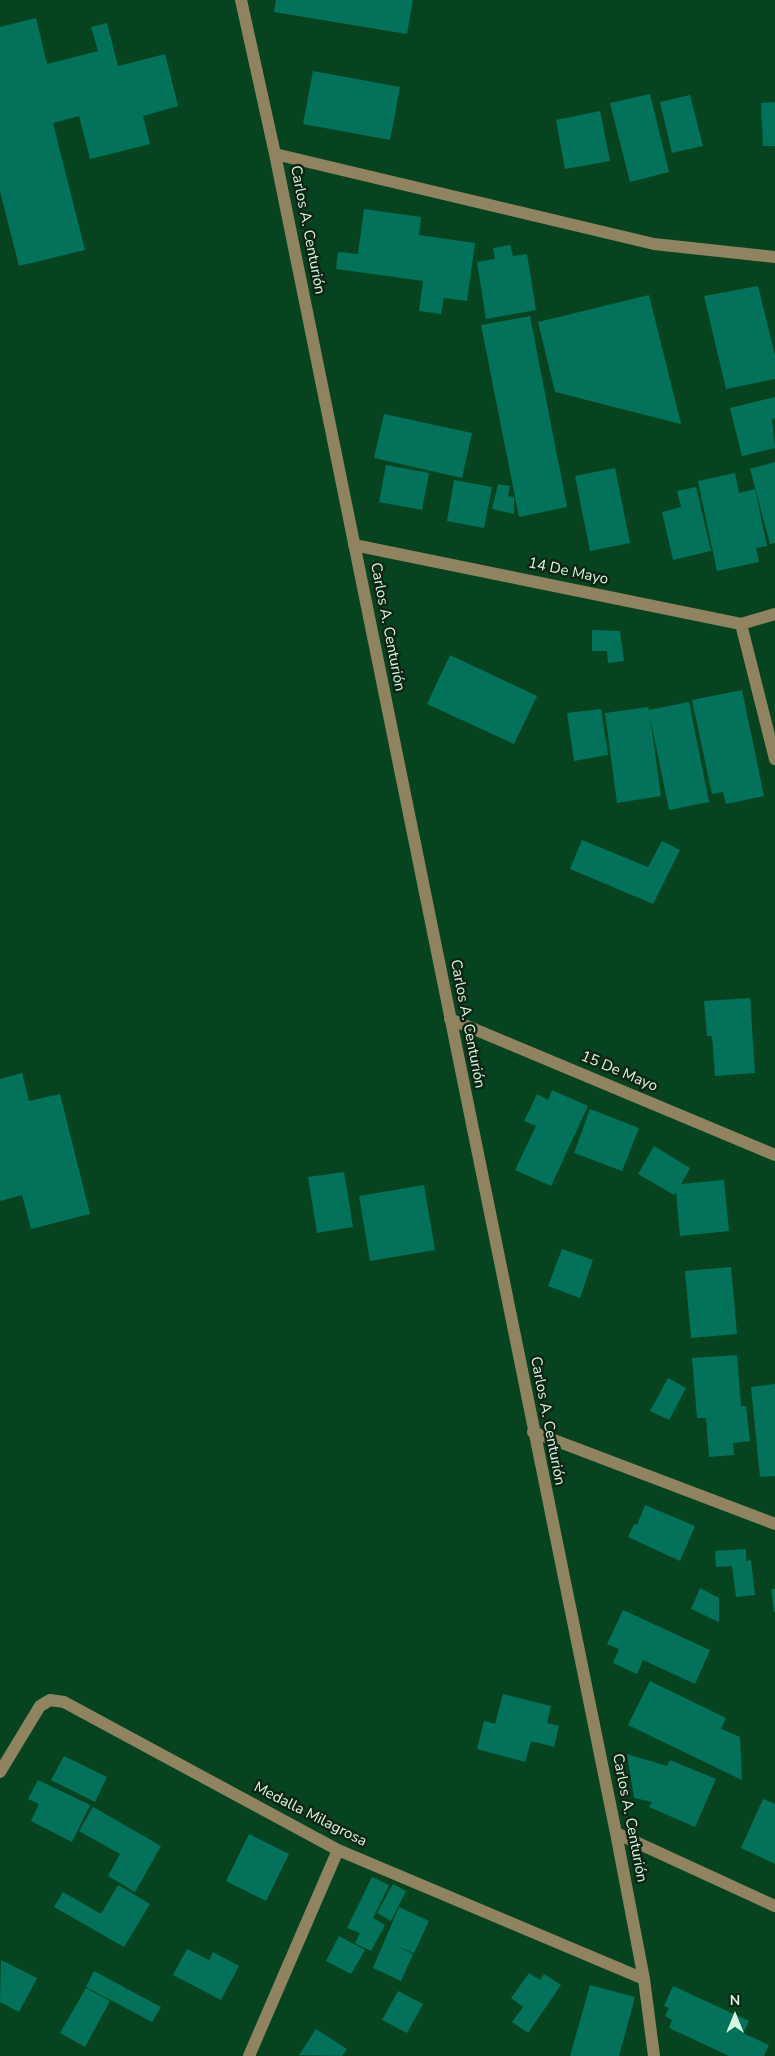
<!DOCTYPE html>
<meta charset="utf-8">
<style>
body{margin:0}
#map{position:relative;width:775px;height:2056px;overflow:hidden;background:#064420;font-family:"Nunito Sans",sans-serif}
canvas{display:block}
.north{position:absolute;left:710px;top:1991px;width:50px;height:50px;-webkit-text-stroke:4px #0e2514;paint-order:stroke;rotate:0deg;font-size:14px;font-weight:700;line-height:20px;text-align:center;color:#daf7e0}
.north::after{content:'';display:block;margin:auto;width:18px;height:22px;background:#daf7e0;clip-path:polygon(50% 0,100% 100%,50% 72%,0 100%)}
</style>
<div id="map">
<canvas width="775" height="2056"></canvas>
<div class="north">N</div>
</div>
<script>
const g = document.querySelector('canvas').getContext('2d');
g.lineJoin = 'round';
function fillPath(path, color) { g.fillStyle = color; g.fill(path, 'evenodd'); }
function strokePath(path, color, width, dash) { g.strokeStyle = color; g.lineWidth = width; g.lineCap = dash ? 'butt' : 'round'; g.setLineDash(dash || []); g.stroke(path); }
function label(font, color, halo, rows, align = 'center') {
  g.font = font + ' "Nunito Sans",sans-serif'; g.lineWidth = 5; g.setLineDash([]); g.textBaseline = 'middle'; g.strokeStyle = halo; g.fillStyle = color; for (const [text, x, y, turn = 0] of rows) {
    g.save(); g.translate(x, y); g.rotate((+turn || 0) * Math.PI / 180); g.textAlign = isNaN(turn) ? turn : align; if (halo) g.strokeText(text, 0, 0); g.fillText(text, 0, 0); g.restore();
  }
}
const building = new Path2D(`
 M276 0H413L407 34 274 12Z
 M36 18 47 64 98 51 91 27 107 23 118 66 165 54 178 106 143 116 150 144 90 159 79 116 53 123 85 250 19 266 0 191V27Z
 M313 71 400 87 390 140 303 124Z
 M650 94 669 172 630 182 610 103Z
 M690 95 703 146 672 153 660 102Z
 M775 102V146H763L761 103Z
 M600 111 610 161 565 169 556 120Z
 M364 209 421 217 419 235 475 243 467 301 444 298 441 314 419 311 423 281 336 269 338 252 358 254Z
 M510 245 513 256 527 254 536 310 486 319 477 262 495 259 493 248Z
 M758 286 775 355V379L726 389 704 296Z
 M649 295 681 424 555 392 538 322Z
 M530 316 567 507 519 517 481 325Z
 M775 397V418L772 419 775 448 742 456 730 408Z
 M384 414 472 433 462 478 374 458Z
 M775 462V543L770 544 750 469Z
 M386 465 429 473 422 510 379 502Z
 M615 468 630 543 590 551 575 476Z
 M735 473 739 493 755 489 767 546 756 548 759 562 717 571 698 481Z
 M454 480 492 487 484 528 447 521Z
 M498 484 510 486 508 496 514 497V514L492 509Z
 M696 487 711 551 673 560 662 512 681 507 677 491Z
 M592 630 620 631 624 661 608 663 607 651H592Z
 M450 655 537 696 514 744 427 704Z
 M742 690 764 796 726 804 723 792 712 794 692 700Z
 M689 702 709 802 669 810 650 717 661 796 617 803 605 713 648 707 649 710Z
 M601 709 608 755 574 761 567 713Z
 M582 840 648 867 662 841 680 850 653 904 570 869Z
 M750 998 755 1073 715 1076 712 1036H707L704 1001Z
 M22 1073 29 1101 60 1094 90 1214 31 1229 22 1195 0 1201V1079Z
 M552 1090 588 1106 551 1186 515 1170 536 1126 524 1121 537 1094 548 1100Z
 M590 1109 639 1128 622 1171 574 1153Z
 M654 1146 690 1168 681 1184 724 1180 729 1231 680 1236 676 1192 674 1195 638 1174Z
 M344 1172 353 1227 317 1233 308 1177Z
 M424 1185 435 1250 370 1261 359 1196Z
 M562 1249 593 1260 580 1298 548 1286Z
 M731 1267 737 1334 691 1338 685 1271Z
 M737 1355 741 1406H746L750 1441 733 1443 734 1455 709 1457 706 1418H697L692 1358Z
 M668 1378 686 1388 669 1420 650 1411Z
 M775 1384V1476L760 1477 751 1387Z
 M645 1505 695 1526 680 1561 628 1537 634 1524 637 1525Z
 M746 1549V1561L751 1560 755 1595 736 1597 732 1566 716 1567 715 1551Z
 M700 1588 719 1598V1622L691 1609Z
 M771 1589H775V1612H774Z
 M623 1610 710 1650 695 1684 643 1660 637 1674 613 1663 619 1649 607 1644Z
 M650 1681 726 1718 721 1729 740 1737 742 1780 628 1725Z
 M503 1694 551 1706 547 1723 559 1726 554 1747 531 1741 525 1762 477 1749 484 1721 495 1724Z
 M627 1754 667 1766 670 1760 716 1779 695 1827 649 1807 652 1802 634 1798Z
 M64 1756 107 1777 95 1802 51 1780Z
 M38 1780 90 1805 72 1842 31 1821 39 1804 28 1799Z
 M763 1799 775 1804V1864L741 1848Z
 M93 1807 161 1846 135 1892 108 1876 120 1854 79 1831Z
 M249 1834 289 1854 266 1901 226 1881Z
 M372 1877 389 1885 373 1918 385 1925 371 1951 355 1943 360 1933 347 1928Z
 M393 1884 406 1891 391 1921 377 1913Z
 M118 1885 150 1904 124 1947 54 1907 63 1892 101 1914Z
 M399 1907 429 1921 414 1953 396 1946 413 1954 401 1981 373 1968Z
 M339 1936 365 1950 351 1974 326 1961Z
 M187 1949 209 1960 213 1952 239 1966 221 2000 173 1975Z
 M1 1960 37 1978 19 2012 0 2002Z
 M94 1971 161 2007 152 2022 86 1987Z
 M529 1973 540 1980 544 1974 561 1985 528 2033 512 2022 523 2007 511 1998Z
 M590 1985 635 1997 619 2056H570Z
 M673 1986 749 2021 743 2033 769 2045 764 2056H729L669 2028 672 2020 665 2016 669 2008 664 2006Z
 M86 1988 110 2001 85 2047 60 2033Z
 M398 1991 423 2004 407 2033 382 2020Z
 M316 2029 347 2049 342 2056 299 2055Z`);
const minor = new Path2D(`
 M241 0 275 154 616 1833 644 1979 654 2056
 M275 154 654 244 775 257
 M354 545 741 624 775 614
 M741 624 775 759
 M450 1019 775 1155
 M533 1432 775 1524
 M0 1772 40 1706 50 1700 64 1702 338 1850 644 1979
 M616 1833 775 1906
 M249 2056 338 1850`);
const streetNames = [
 ["Carlos A. Centurión",307,230,79],
 ["14 De Mayo",568,572,12],
 ["Carlos A. Centurión",387,627,79],
 ["Carlos A. Centurión",467,1024,79],
 ["15 De Mayo",619,1072,23],
 ["Carlos A. Centurión",547,1421,79],
 ["Medalla Milagrosa",310,1815,27],
 ["Carlos A. Centurión",629,1818,79]
];
fillPath(building, '#02725a');
strokePath(minor, '#908460', 12);
label('15px', '#daf7e0', '#0e2514', streetNames);
</script>
